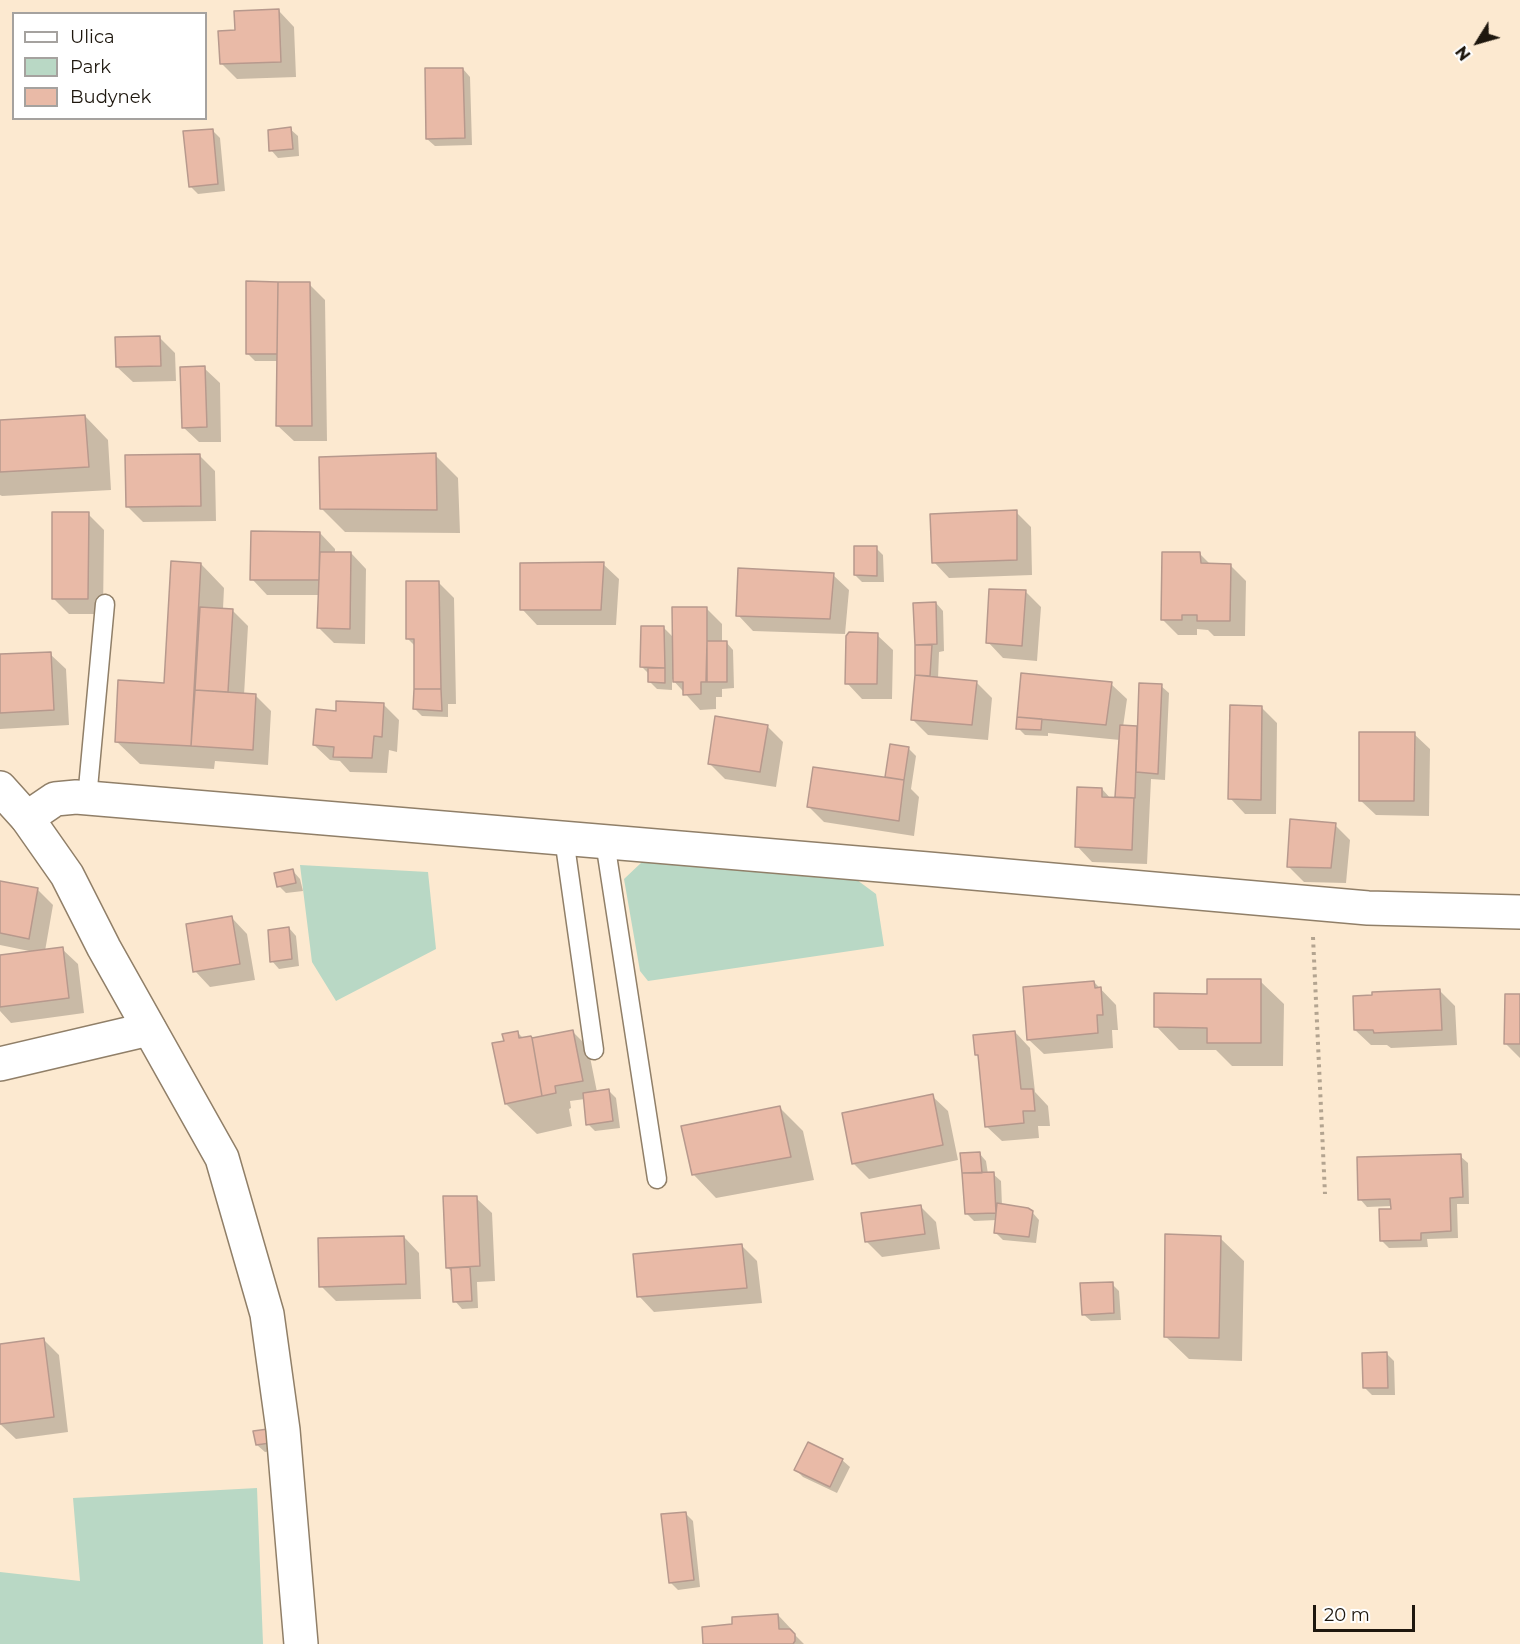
<!DOCTYPE html>
<style>
body{margin:0}
#map{position:relative;width:1520px;height:1644px;overflow:hidden;background:#fce9d0;font-family:Montserrat,sans-serif}
canvas{display:block}
.legend{position:absolute;left:12px;top:12px;width:195px;height:108px;box-sizing:border-box;background:#fff;border:2px solid #a5a29f;margin:0;padding:8px 10px;list-style:none;font-size:18px;color:#1e170e}
.legend li{display:flex;align-items:center;gap:12px;height:30px}
.legend b{width:30px;border:2px solid #a5a29f}
.north{position:absolute;left:1448px;top:12px;width:60px;height:60px;-webkit-text-stroke:4px #fff;paint-order:stroke;rotate:233deg;font-size:16px;font-weight:700;line-height:24px;text-align:center;color:#1e170e}
.north::after{content:'';display:block;margin:auto;width:21px;height:27px;background:#1e170e;clip-path:polygon(50% 0,100% 100%,50% 72%,0 100%)}
.scale{position:absolute;left:1313px;top:1605px;width:102px;height:27px;box-sizing:border-box;border:3px solid #1e170e;border-top:0;padding-left:8px;font-size:18px;line-height:21px;white-space:nowrap;color:#1e170e;-webkit-text-stroke:4px #fff;paint-order:stroke}
</style>
<div id="map">
<canvas width="1520" height="1644"></canvas>
<ul class="legend">
<li><b style="height:8px;background:#fff"></b>Ulica</li>
<li><b style="height:16px;background:#b9d8c5"></b>Park</li>
<li><b style="height:16px;background:#e9baa7"></b>Budynek</li>
</ul>
<div class="north">N</div>
<div class="scale">20 m</div>
</div>
<script>
const g = document.querySelector('canvas').getContext('2d');
g.lineJoin = 'round';
function fillPath(path, color) { g.fillStyle = color; g.fill(path, 'evenodd'); }
function strokePath(path, color, width, dash) { g.strokeStyle = color; g.lineWidth = width; g.lineCap = dash ? 'butt' : 'round'; g.setLineDash(dash || []); g.stroke(path); }
const green = new Path2D(`
 M642 862 857 880 876 894 884 946 648 981 640 971 624 879Z
 M300 865 428 872 436 949 336 1001 312 962Z
 M257 1488 263 1644H0V1572L80 1581 73 1498Z`);
const shadow = new Path2D(`
 M279 11 294 27 296 77 237 79 221 63 236 31Z
 M463 69 470 77 472 145 435 146 427 139Z
 M290 129 298 136 299 156 278 158 271 150Z
 M212 130 220 138 225 191 198 194 190 186Z
 M248 283 309 284 325 300 327 441H294L278 426 279 361H255L247 353Z
 M160 338 175 353 176 381 133 382 117 367Z
 M204 368 220 383 221 442H199L183 427Z
 M85 416 108 440 111 490 2 496 0 495V422Z
 M435 455 458 478 460 533 345 532 322 509Z
 M200 456 215 471 216 521 143 522 127 506Z
 M1016 512 1031 527 1032 575 949 578 934 562Z
 M88 514 104 530 103 614H69L53 598Z
 M320 533 335 549V553H351L366 569 365 644 334 643 319 628 320 595H267L252 579Z
 M876 548 883 555 884 582H862L855 575Z
 M1200 554 1211 565H1230L1246 581 1245 636H1214L1208 630 1197 629V635H1178L1163 620Z
 M201 564 224 588 223 609 232 610 248 626 244 695H255L271 711 268 765 215 761 214 769 140 764 116 741 165 684Z
 M603 564 619 579 616 625H537L522 609Z
 M833 575 849 590 845 634 753 631 738 615Z
 M438 582 454 598 456 704H448V717L422 716 415 709V646L407 638Z
 M1026 592 1041 607 1037 661 1003 658 988 642Z
 M936 603 943 611 944 651 939 652 938 679 976 682 992 698 988 740 928 735 912 719 917 675 915 604Z
 M706 608 722 624V642H726L733 650 734 688 722 689V697H716V709L700 710 672 679V690L657 689 649 681V674L641 666 664 628 674 638Z
 M877 635 893 650 892 699H862L847 683Z
 M50 654 66 669 69 725 0 729V656Z
 M1111 684 1127 699 1123 727 1137 728 1139 730 1161 686 1169 693 1165 780 1151 779 1147 864 1092 862 1077 846 1102 789 1111 799H1117L1120 740 1048 733V736L1025 735 1018 728Z
 M384 705 399 720 397 752 389 750 387 773 350 772 340 761 330 760 314 745 338 712Z
 M1262 708 1277 723 1276 814H1245L1230 798Z
 M767 726 783 742 776 787 725 779 709 763Z
 M1414 734 1430 749 1429 816 1376 815 1360 800Z
 M908 748 916 756 911 789 919 797 914 836 824 822 808 806 890 780 887 776Z
 M1335 825 1350 840 1346 883 1304 882 1288 866Z
 M293 871 300 879 303 891 286 893 279 886Z
 M0 882 37 889 53 905 45 951 62 949 78 964 84 1013 11 1023 0 1011V957L34 952 0 945Z
 M232 918 247 934 255 980 210 987 195 971Z
 M289 928 296 936 299 966 279 969 272 961Z
 M1260 981 1284 1004 1283 1066H1232L1216 1050H1179L1156 1026 1209 995Z
 M1094 982 1116 1005 1118 1030H1112L1113 1048 1044 1054 1028 1039Z
 M1440 991 1455 1006 1457 1045 1391 1048 1387 1045H1371L1355 1030Z
 M1520 995V1058L1505 1043Z
 M517 1032 524 1039 532 1040 573 1032 588 1047 597 1092 608 1090 616 1098 620 1128 595 1131 588 1124 585 1099 570 1101 571 1108 569 1109 572 1126 537 1134 506 1104V1042Z
 M1015 1032 1030 1048 1035 1092 1048 1106 1050 1126H1038L1039 1138 1002 1141 986 1126 980 1058 977 1055Z
 M932 1096 948 1111 958 1160 869 1179 853 1163Z
 M780 1108 803 1131 814 1180 716 1198 693 1174Z
 M979 1153 986 1161 988 1174H993L1001 1181 1002 1206 1032 1212 1039 1220 1036 1243 1003 1240 996 1233 997 1220 974 1221 966 1213Z
 M1460 1156 1468 1163 1469 1204H1457L1458 1238 1427 1239 1428 1247 1389 1248 1382 1241 1393 1210 1392 1206 1367 1207 1360 1199Z
 M476 1198 492 1213 495 1281 477 1282 478 1308 462 1309 455 1301 453 1273 447 1267Z
 M920 1206 936 1222 940 1249 882 1257 866 1241Z
 M404 1237 419 1253 421 1299 336 1301 321 1286Z
 M1220 1238 1244 1261 1242 1361 1189 1359 1165 1336Z
 M741 1245 757 1261 762 1303 654 1312 639 1296Z
 M1112 1284 1119 1291 1121 1320 1091 1321 1083 1314Z
 M44 1340 59 1355 68 1432 16 1439 0 1424V1346Z
 M1387 1354 1394 1361 1395 1395H1372L1365 1388Z
 M255 1433 277 1450 265 1452 257 1445Z
 M842 1460 850 1467 837 1493 803 1477 796 1470Z
 M685 1513 693 1521 700 1587 678 1590 670 1582Z
 M778 1615 793 1631 794 1634 804 1644H705L733 1626Z`);
const building = new Path2D(`
 M279 9 281 62 220 64 218 31 235 30 234 11Z
 M425 68H463L465 138 426 139Z
 M291 127 293 149 269 151 268 130Z
 M213 129 218 184 189 187 183 131Z
 M246 281 278 282 277 354H246Z
 M278 282H310L312 426H276Z
 M160 336 161 366 116 367 115 337Z
 M205 366 207 427 182 428 180 367Z
 M85 415 89 467 0 472V420Z
 M436 453 437 510 320 509 319 457Z
 M200 454 201 506 126 507 125 455Z
 M1017 510V560L932 563 930 514Z
 M52 512H89L88 599H52Z
 M251 531 320 532 319 580H250Z
 M854 546H877V576L854 575Z
 M320 552H351L350 629 317 628Z
 M1162 552H1200L1201 563 1231 564 1230 621H1197V615H1182V620H1161Z
 M171 561 201 563 191 746 115 742 118 680 164 683Z
 M604 562 601 610H520V563Z
 M738 568 834 573 830 619 736 616Z
 M406 581H439L441 689H414V639H406Z
 M989 589 1026 590 1022 646 986 643Z
 M936 602 937 644 915 645 913 603Z
 M200 607 233 609 228 692 195 690Z
 M672 607H707V682H701V694L683 695V682H673Z
 M641 626H664L665 668 640 667Z
 M849 632 878 633 877 684H845L846 636Z
 M707 641H727V682H706Z
 M915 645H932L930 676 915 675Z
 M51 652 54 710 0 713V654Z
 M648 668H665V683L648 682Z
 M1021 673 1112 682 1106 725 1017 717Z
 M915 675 977 681 972 725 911 720Z
 M1139 683 1162 684 1158 774 1136 772Z
 M414 689H441L442 711 413 709Z
 M195 690 256 694 253 750 191 746Z
 M336 701 384 703 382 737 374 736 372 758 333 757 334 747 313 745 316 709 336 711Z
 M1230 705 1262 706 1261 800 1228 799Z
 M715 716 768 725 760 772 708 764Z
 M1017 717 1042 719 1041 730 1016 729Z
 M1120 725 1137 726 1135 798 1115 797Z
 M1359 732H1415L1414 801H1359Z
 M890 744 909 747 904 780 885 777Z
 M813 767 904 780 899 821 807 807Z
 M1077 787 1102 788V797L1134 798 1132 850 1075 847Z
 M1290 819 1336 823 1331 868 1287 867Z
 M293 869 296 883 277 887 274 873Z
 M0 881 38 888 29 939 0 933Z
 M232 916 240 964 193 972 186 924Z
 M289 927 292 959 270 962 268 930Z
 M63 947 69 998 0 1007V955Z
 M1207 979H1261V1043H1207V1028L1154 1027V993L1207 994Z
 M1094 981 1095 988 1101 987 1103 1015H1097L1098 1033 1027 1040 1023 987Z
 M1440 989 1442 1030 1374 1033 1373 1030H1354L1353 996 1372 995V992Z
 M1505 994H1520V1044H1504Z
 M573 1030 583 1081 555 1086 556 1093 542 1096 532 1038Z
 M518 1031 519 1038 531 1036 532 1038 542 1096 505 1104 492 1043 504 1041 502 1034Z
 M1015 1031 1021 1089H1033L1035 1111H1023L1024 1123 985 1127 978 1055H975L973 1035Z
 M609 1089 613 1121 586 1125 583 1093Z
 M933 1094 943 1145 852 1164 842 1113Z
 M780 1106 791 1157 692 1175 681 1126Z
 M980 1152 982 1173H962L960 1153Z
 M1461 1154 1463 1197 1450 1198 1451 1231 1421 1233V1240L1380 1241 1379 1209H1391L1390 1199 1358 1200 1357 1157Z
 M994 1172 996 1213 965 1214 962 1173Z
 M443 1196H477L480 1266 446 1268Z
 M997 1203 1028 1208 1033 1211 1029 1237 994 1233Z
 M921 1205 925 1234 865 1242 861 1213Z
 M1165 1234 1221 1236 1219 1338 1164 1337Z
 M404 1236 406 1284 319 1287 318 1238Z
 M742 1244 747 1288 637 1297 633 1254Z
 M470 1267 472 1301 453 1302 451 1268Z
 M1113 1282 1114 1313 1082 1315 1080 1283Z
 M44 1338 54 1417 0 1424V1344Z
 M1387 1352 1388 1388H1363L1362 1353Z
 M268 1429 270 1443 256 1445 253 1431Z
 M808 1442 843 1459 830 1487 794 1470Z
 M686 1512 694 1580 669 1583 661 1514Z
 M778 1614 779 1629H790L795 1634V1641L793 1644H703L702 1627 732 1624V1617Z`);
const path = new Path2D(`
 M1313 937 1325 1194`);
const service = new Path2D(`
 M87 799 105 604
 M564 838 594 1050
 M605 842 657 1179`);
const minor = new Path2D(`
 M27 818 55 799 76 797 928 869 1368 908 1520 912
 M0 1064 149 1029`);
const tertiary = new Path2D(`
 M0 788 27 818 67 875 104 948 222 1158 267 1314 283 1430 301 1644`);
fillPath(green, '#b9d8c5');
fillPath(shadow, '#0003');
fillPath(building, '#e9baa7');
strokePath(building, '#b7998d', 1.5);
strokePath(service, '#907f68', 21);
strokePath(minor, '#907f68', 36);
strokePath(tertiary, '#907f68', 36);
strokePath(path, '#b3a490', 4, [3, 4.5]);
strokePath(service, '#fff', 18);
strokePath(minor, '#fff', 33);
strokePath(tertiary, '#fff', 33);
</script>
